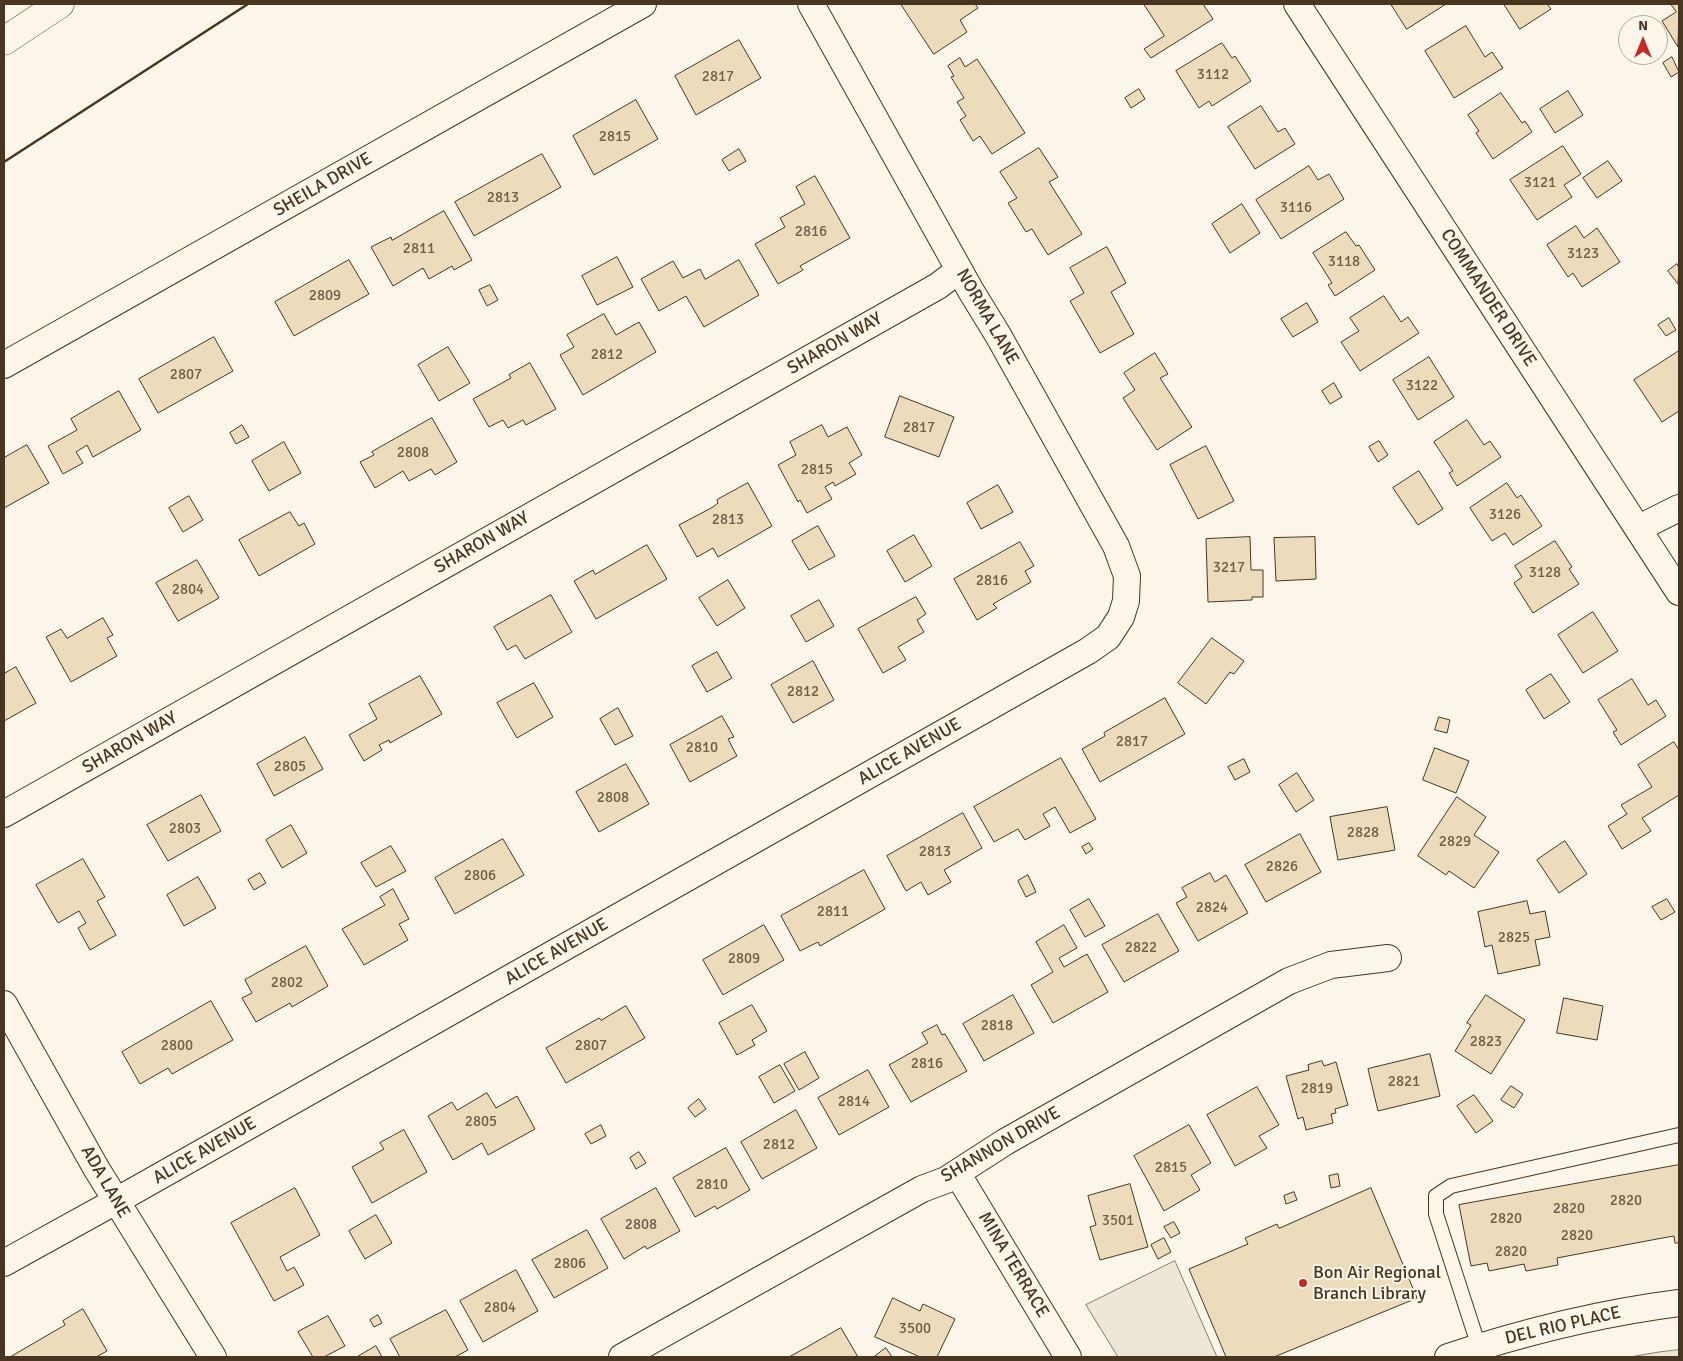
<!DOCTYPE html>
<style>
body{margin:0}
#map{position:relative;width:1683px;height:1361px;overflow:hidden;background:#fbf6e9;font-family:Signika,sans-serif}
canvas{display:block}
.frame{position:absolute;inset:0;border:5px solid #4a3520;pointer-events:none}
.north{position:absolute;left:1618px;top:15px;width:50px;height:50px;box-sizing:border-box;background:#fbf6e9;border:1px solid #b4a999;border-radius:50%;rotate:0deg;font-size:14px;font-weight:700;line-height:20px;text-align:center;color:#4a3520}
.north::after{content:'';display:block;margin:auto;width:18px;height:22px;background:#c62828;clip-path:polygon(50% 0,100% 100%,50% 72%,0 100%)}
</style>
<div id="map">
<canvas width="1683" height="1361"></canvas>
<div class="frame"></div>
<div class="north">N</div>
</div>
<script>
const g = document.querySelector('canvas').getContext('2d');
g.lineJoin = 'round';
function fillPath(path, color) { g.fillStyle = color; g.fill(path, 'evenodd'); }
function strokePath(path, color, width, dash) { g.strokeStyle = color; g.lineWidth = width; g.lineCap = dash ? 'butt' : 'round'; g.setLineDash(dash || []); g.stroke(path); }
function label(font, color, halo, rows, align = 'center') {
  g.font = font + ' Signika,sans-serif'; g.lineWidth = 4; g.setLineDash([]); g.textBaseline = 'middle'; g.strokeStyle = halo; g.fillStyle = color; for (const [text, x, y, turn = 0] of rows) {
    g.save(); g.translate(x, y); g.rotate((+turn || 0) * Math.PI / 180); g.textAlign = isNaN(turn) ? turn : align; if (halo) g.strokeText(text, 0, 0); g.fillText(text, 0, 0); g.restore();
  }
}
const parking = new Path2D(`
 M1175 1261 1217 1357H1118L1086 1305Z
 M1679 1350V1357H1630L1659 1352Z`);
const building = new Path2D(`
 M901 4H975L978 8 960 20 967 32 934 54Z
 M1144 4H1203L1213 19 1151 58 1144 49 1164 36Z
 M1391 4H1446L1407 29Z
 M1504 4H1547L1551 9 1520 29Z
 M1671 4H1679L1678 47 1662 21 1676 12Z
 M1466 26 1485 57 1492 52 1503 68 1454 98 1425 51Z
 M739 40 761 78 696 115 675 76Z
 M1222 43 1232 58 1235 56 1251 81 1212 106 1209 101 1199 108 1176 71Z
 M1672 57 1679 72 1671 77 1663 63Z
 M960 58 965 67 977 59 1025 133 992 154 980 136 973 141 960 120 966 116 957 102 964 98 951 77 954 76 948 66Z
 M1139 89 1145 99 1131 108 1125 98Z
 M1568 91 1583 115 1555 133 1540 109Z
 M1501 93 1522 123 1525 121 1532 132 1493 159 1476 133 1479 131 1468 115Z
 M636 100 658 139 594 175 573 136Z
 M1261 106 1278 132 1285 128 1295 144 1255 169 1228 127Z
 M1563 146 1581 174 1564 185 1572 197 1537 220 1510 180Z
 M1039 148 1058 177 1049 182 1082 234 1048 255 1032 229 1026 232 1008 203 1017 198 1000 172Z
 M739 149 746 161 729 171 722 160Z
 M542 154 561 187 474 236 455 202Z
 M1608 161 1622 181 1597 198 1583 178Z
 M1309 166 1318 180 1329 174 1344 199 1281 239 1256 200Z
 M815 176 850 238 800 266 803 270 778 284 755 244 785 227 780 218 805 204 796 187Z
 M1242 204 1260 233 1230 253 1212 224Z
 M444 211 472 260 454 270 452 266 429 279 423 268 393 286 371 247 391 237 392 240Z
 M1576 226 1584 238 1597 228 1620 262 1582 287 1573 273 1568 277 1547 245Z
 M1346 232 1356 246 1359 245 1375 270 1335 296 1328 285 1332 283 1313 253Z
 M1107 247 1126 283 1111 292 1134 334 1100 353 1070 301 1084 293 1070 268Z
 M617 257 633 287 597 305 582 276Z
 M349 260 369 294 294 336 275 302Z
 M739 260 759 295 704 327 686 296 659 311 641 279 673 261 683 278 700 269 705 279Z
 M1677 264 1679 268 1678 284 1668 271Z
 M490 285 498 300 487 306 479 290Z
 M1384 296 1401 322 1408 317 1419 333 1360 371 1341 342 1359 331 1350 318Z
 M1307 303 1318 322 1293 337 1281 319Z
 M604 314 616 335 639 322 656 352 583 395 560 355 574 347 567 335Z
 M1669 318 1676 330 1666 336 1658 325Z
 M214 337 233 371 158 413 139 379Z
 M448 347 470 383 439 401 418 365Z
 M1679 351V411L1662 422 1634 380Z
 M1155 353 1168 374 1160 378 1192 427 1157 450 1123 398 1135 390 1124 373Z
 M1429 357 1454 397 1418 420 1393 380Z
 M530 363 556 409 526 425 523 420 508 428 503 420 489 427 473 399 511 378 509 375Z
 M1334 383 1342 397 1330 404 1322 391Z
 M119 391 141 430 93 457 87 445 76 452 83 463 63 474 48 446 77 430 71 419Z
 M900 396 954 417 939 457 885 437Z
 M432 418 457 462 435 475 431 469 409 481 403 471 375 488 360 462 374 455 372 452Z
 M1467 420 1484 445 1490 441 1501 457 1457 486 1449 473 1453 471 1434 442Z
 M242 425 249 437 236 444 230 433Z
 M822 425 828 437 847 427 862 455 849 463 856 474 835 486 833 482 825 487 832 499 807 513 800 500 798 502 778 465 796 455 790 442Z
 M1379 441 1388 455 1378 462 1369 447Z
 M284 442 301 473 269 491 252 461Z
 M27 445 49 483 4 508V458Z
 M1206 446 1234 501 1198 519 1170 465Z
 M1419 471 1443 509 1418 525 1393 488Z
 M748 483 772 526 718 557 713 548 697 557 679 525 713 507 718 503 717 500Z
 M1507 483 1517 498 1521 495 1542 526 1513 545 1505 533 1492 541 1470 508Z
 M998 485 1013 512 981 529 967 503Z
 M189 496 203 520 183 532 169 508Z
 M290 512 299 526 304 523 315 544 259 576 239 540Z
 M818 526 835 556 809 570 792 541Z
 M914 535 932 566 905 582 887 551Z
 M1250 537 1251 570H1263V597H1252V600L1208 602 1206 539Z
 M1315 537 1316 579 1276 581 1274 538Z
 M1555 541 1572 567 1569 569 1579 584 1533 613 1514 583 1522 577 1515 566Z
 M1020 542 1034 566 1025 571 1031 582 993 604 997 608 977 620 954 579Z
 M647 545 667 579 596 619 574 581 593 570 595 574Z
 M197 560 219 598 178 621 156 583Z
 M728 580 745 608 717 626 699 598Z
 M551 595 572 632 525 659 516 645 507 650 494 627Z
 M916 597 926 614 917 620 924 632 898 647 906 660 883 673 858 629Z
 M819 600 834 626 806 642 791 616Z
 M1593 612 1618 651 1583 673 1558 635Z
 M103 618 113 635 107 638 117 656 71 682 46 637 61 629 67 638Z
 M1212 638 1244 661 1234 674 1230 672 1206 704 1178 683Z
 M717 652 732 678 707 692 692 666Z
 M813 661 834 700 793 723 771 685Z
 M16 667 36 703 4 721V674Z
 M1551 674 1570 702 1544 719 1526 690Z
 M420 676 442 714 390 743 389 740 379 745 382 750 364 761 349 735 377 719 369 704Z
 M1632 679 1648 705 1656 700 1666 716 1621 745 1613 732 1617 730 1598 700Z
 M534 683 553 717 517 738 497 703Z
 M1165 698 1185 734 1100 782 1082 749 1105 736 1104 733Z
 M618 708 633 736 615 745 600 719Z
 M722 716 734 737 728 739 737 756 690 782 670 745Z
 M1439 717 1450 720 1447 733 1435 730Z
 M305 737 323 769 274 796 257 764Z
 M1674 742 1679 750V795L1642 818 1651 831 1622 849 1608 826 1627 814 1621 805 1652 787 1638 765Z
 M1435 748 1469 761 1456 793 1423 780Z
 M1061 758 1096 819 1070 833 1055 807 1043 814 1050 826 1025 840 1018 829 994 842 974 807Z
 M1244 759 1250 772 1235 780 1228 767Z
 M626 764 649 804 599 832 576 792Z
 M1297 773 1314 800 1296 812 1279 785Z
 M201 795 221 831 168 861 147 825Z
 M1457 797 1486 817 1474 835 1499 852 1474 888 1449 871 1446 875 1418 856Z
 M1387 807 1395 850 1338 860 1330 817Z
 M963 813 982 848 944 870 951 882 928 895 921 882 906 891 887 856Z
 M291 825 307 853 282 868 266 840Z
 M1300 834 1321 872 1266 902 1245 865Z
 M503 839 524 875 455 914 435 878Z
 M1565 841 1587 874 1559 893 1537 860Z
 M1089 843 1093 849 1086 854 1082 847Z
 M391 846 406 871 376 887 361 863Z
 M83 859 105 897 97 901 116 935 90 950 78 928 86 923 79 911 58 923 36 885Z
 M864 870 885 909 820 946 818 942 800 951 781 916Z
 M260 873 266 883 254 890 248 880Z
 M1210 873 1215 882 1226 875 1248 913 1198 941 1176 903 1187 897 1182 888Z
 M1028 875 1036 892 1026 897 1018 881Z
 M198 877 216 908 184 926 167 895Z
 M393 889 409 919 399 924 408 940 364 965 342 929 385 905 380 897Z
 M1089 899 1105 926 1085 937 1070 910Z
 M1667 899 1675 912 1661 920 1652 907Z
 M1527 901 1530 914 1545 911 1550 937 1535 940 1540 965 1498 974 1492 945 1485 947 1478 912Z
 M1158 914 1179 951 1124 982 1102 945Z
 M764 925 784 960 723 995 703 960Z
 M1064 925 1077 948 1059 958 1064 967 1087 954 1108 992 1053 1023 1031 985 1053 972 1036 942Z
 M306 946 328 986 292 1007 290 1003 256 1022 242 998 252 993 245 980Z
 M1013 995 1034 1033 984 1061 963 1024Z
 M1486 995 1525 1020 1491 1074 1455 1051 1471 1025 1467 1023Z
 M1564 998 1603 1006 1597 1040 1557 1033Z
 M211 1001 233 1040 172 1074 168 1068 140 1084 122 1052Z
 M752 1005 767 1031 752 1040 755 1045 737 1055 719 1023Z
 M626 1006 645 1038 566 1083 546 1048 599 1018 601 1020Z
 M937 1025 942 1035 945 1034 967 1071 911 1102 889 1065 928 1043 922 1033Z
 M805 1052 819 1078 799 1090 784 1064Z
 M1430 1054 1440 1096 1378 1111 1368 1069Z
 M1322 1061 1324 1066 1336 1062 1348 1105 1335 1109 1336 1113 1331 1114 1333 1123 1306 1130 1303 1117 1298 1119 1286 1076 1309 1070 1308 1065Z
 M780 1065 795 1091 774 1103 759 1077Z
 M868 1070 889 1107 839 1135 818 1098Z
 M1511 1086 1523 1094 1514 1108 1501 1100Z
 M1257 1087 1279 1125 1259 1136 1267 1148 1235 1166 1207 1115Z
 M487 1093 496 1108 517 1096 535 1129 488 1155 482 1143 453 1160 428 1116 452 1102 457 1110Z
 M1474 1095 1493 1121 1476 1133 1457 1106Z
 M699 1099 706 1109 695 1117 688 1108Z
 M796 1110 817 1148 762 1179 741 1142Z
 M601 1125 606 1136 591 1144 585 1134Z
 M1189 1125 1211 1163 1191 1175 1200 1190 1164 1211 1134 1156Z
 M404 1130 427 1172 372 1203 352 1167 384 1149 380 1143Z
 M726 1148 750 1190 717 1209 715 1206 695 1217 673 1178Z
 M639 1152 646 1163 636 1169 630 1158Z
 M1679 1165V1243H1675L1674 1236 1657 1239 1557 1258 1558 1265 1526 1271 1524 1264 1489 1271 1487 1263 1471 1266 1459 1205Z
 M1338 1174 1340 1186 1331 1188 1329 1176Z
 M1130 1184 1148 1247 1100 1260 1090 1227 1096 1225 1088 1196Z
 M295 1188 320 1235 280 1257 287 1271 294 1267 304 1285 274 1301 231 1223Z
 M656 1188 680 1231 647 1249 645 1246 624 1259 601 1219Z
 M1371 1188 1417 1298 1274 1357H1226L1189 1269 1248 1244 1245 1238 1277 1224 1279 1228Z
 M1294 1192 1297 1200 1286 1204 1284 1196Z
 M376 1215 392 1243 365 1259 349 1231Z
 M1174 1222 1180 1233 1171 1238 1164 1227Z
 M587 1230 608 1268 554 1298 532 1260Z
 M1164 1238 1171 1252 1158 1259 1151 1245Z
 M516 1270 538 1311 483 1342 460 1301Z
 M893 1298 920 1311 923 1304 955 1319 937 1357H920L875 1337Z
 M83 1309 107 1351 96 1357H10L65 1325 63 1321Z
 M446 1310 468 1350 455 1357H400L390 1339Z
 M378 1315 382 1323 374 1327 370 1320Z
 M328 1316 345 1346 324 1357H313L298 1332Z
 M841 1328 858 1357H789L807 1347Z
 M376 1346 382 1357H357Z
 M886 1348 892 1357H874Z`);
const service = new Path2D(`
 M1479 1347 1436 1214V1196L1451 1186 1679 1135`);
const minor = new Path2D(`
 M1297 4 1679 592
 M4 365 643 4
 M1639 528 1679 508
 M4 814 938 286 959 270
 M4 1004 96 1168 213 1357
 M957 1173 1068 1357
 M4 1263 116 1201 1088 651 1108 637 1121 617 1126 601 1127 576 1116 546 998 335 971 291 811 4
 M622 1357 922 1189 946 1180 1005 1142 1289 981 1331 965 1388 958
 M1448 1357C1524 1332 1600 1313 1679 1303`);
const motorway = new Path2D(`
 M4 41 60 4`);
const wall = new Path2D(`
 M4 162 248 4`);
const markers = [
 [1303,1283,5,"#c62828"]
];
const numberNames = [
 ["3112",1213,75],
 ["2817",718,77],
 ["2815",615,137],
 ["3121",1540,183],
 ["2813",503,198],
 ["3116",1296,208],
 ["2816",811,232],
 ["2811",419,249],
 ["3123",1583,254],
 ["3118",1344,262],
 ["2809",325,296],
 ["2812",607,355],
 ["2807",186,375],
 ["3122",1422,386],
 ["2817",919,428],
 ["2808",413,453],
 ["2815",817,470],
 ["3126",1505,515],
 ["2813",728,520],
 ["3217",1229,568],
 ["3128",1545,573],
 ["2816",992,581],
 ["2804",188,590],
 ["2812",803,692],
 ["2817",1132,742],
 ["2810",702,748],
 ["2805",290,767],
 ["2808",613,798],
 ["2803",185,829],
 ["2828",1363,833],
 ["2829",1455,842],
 ["2813",935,852],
 ["2826",1282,867],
 ["2806",480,876],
 ["2824",1212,908],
 ["2811",833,912],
 ["2825",1514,938],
 ["2822",1141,948],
 ["2809",744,959],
 ["2802",287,983],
 ["2818",997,1026],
 ["2823",1486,1042],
 ["2800",177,1046],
 ["2807",591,1046],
 ["2816",927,1064],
 ["2821",1404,1082],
 ["2819",1317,1089],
 ["2814",854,1102],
 ["2805",481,1122],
 ["2812",779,1145],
 ["2815",1171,1168],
 ["2810",712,1185],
 ["2820",1626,1201],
 ["2820",1569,1209],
 ["2820",1506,1219],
 ["3501",1118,1221],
 ["2808",641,1225],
 ["2820",1577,1236],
 ["2820",1511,1252],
 ["2806",570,1264],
 ["2804",500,1308],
 ["3500",915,1329]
];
const streetNames = [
 ["SHEILA DRIVE",323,185,-30],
 ["COMMANDER DRIVE",1488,298,57],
 ["NORMA LANE",987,317,60],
 ["SHARON WAY",835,344,-30],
 ["SHARON WAY",482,543,-30],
 ["SHARON WAY",130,743,-30],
 ["ALICE AVENUE",910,752,-30],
 ["ALICE AVENUE",557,952,-30],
 ["SHANNON DRIVE",1001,1145,-30],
 ["ALICE AVENUE",205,1151,-30],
 ["ADA LANE",105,1182,60],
 ["MINA TERRACE",1013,1265,59],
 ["DEL RIO PLACE",1563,1326,-13]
];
const poiNames = [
 ["Bon Air Regional",1313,1273],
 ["Branch Library",1313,1294]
];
fillPath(parking, '#ede7d9');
strokePath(parking, '#887966', 1);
fillPath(building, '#ecdcbc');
strokePath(building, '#4a3520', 1);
strokePath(service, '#4a3520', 16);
strokePath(minor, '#4a3520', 28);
strokePath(motorway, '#4a3520', 29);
strokePath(service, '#fbf6e9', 14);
strokePath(minor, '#fbf6e9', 26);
strokePath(motorway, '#fbf6e9', 28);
strokePath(wall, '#4a3520', 2.5);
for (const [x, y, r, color] of markers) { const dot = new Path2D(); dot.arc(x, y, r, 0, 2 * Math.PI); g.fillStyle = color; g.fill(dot); strokePath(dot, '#fbf6e9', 2); }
label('15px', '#725f47', null, numberNames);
label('18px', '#4a3520', '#fbf6e9', streetNames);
label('18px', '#4a3520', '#fbf6e9', poiNames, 'left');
</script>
